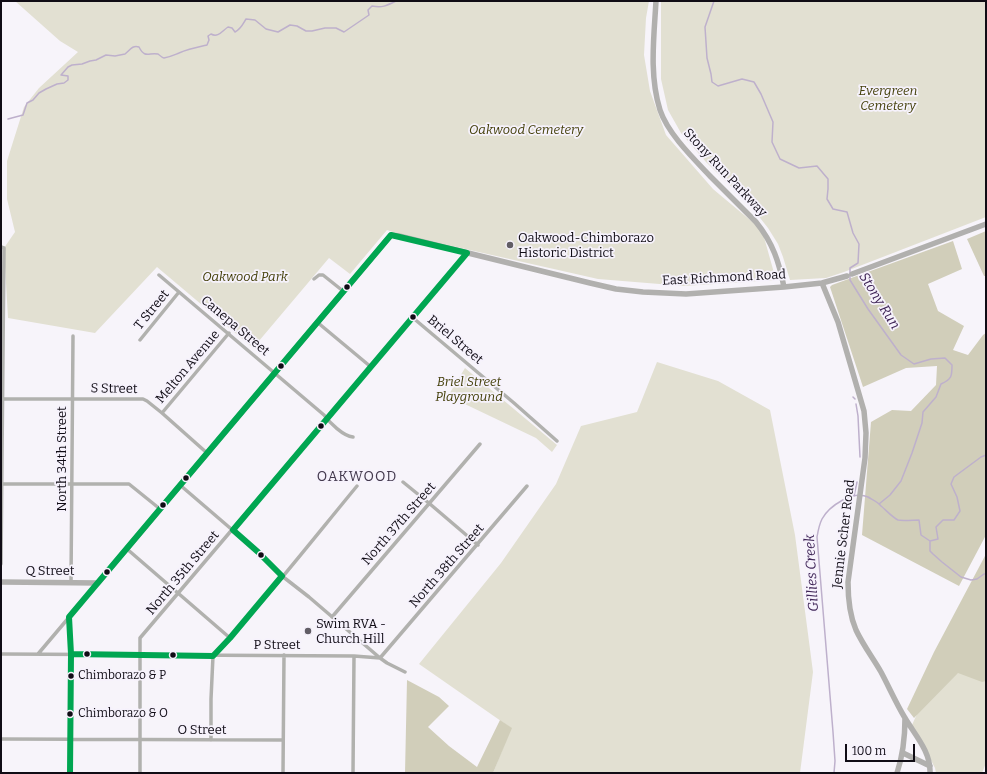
<!DOCTYPE html>
<style>
body{margin:0}
#map{position:relative;width:987px;height:774px;overflow:hidden;background:#f7f4fa;font-family:Bitter,serif}
canvas{display:block}
.frame{position:absolute;inset:0;border:2px solid #100c15;pointer-events:none}
.scale{position:absolute;left:845px;top:744px;width:70px;height:18px;box-sizing:border-box;border:2px solid #100c15;border-top:0;padding-left:5px;font-size:12px;line-height:14px;white-space:nowrap;color:#100c15;-webkit-text-stroke:3px #f6f2fc;paint-order:stroke}
</style>
<div id="map">
<canvas width="987" height="774"></canvas>
<div class="frame"></div>
<div class="scale">100 m</div>
</div>
<script>
const g = document.querySelector('canvas').getContext('2d');
g.lineJoin = 'round';
function fillPath(path, color) { g.fillStyle = color; g.fill(path, 'evenodd'); }
function strokePath(path, color, width, dash) { g.strokeStyle = color; g.lineWidth = width; g.lineCap = dash ? 'butt' : 'round'; g.setLineDash(dash || []); g.stroke(path); }
function label(font, color, halo, rows, align = 'center') {
  g.font = font + ' Bitter,serif'; g.lineWidth = 3.5; g.setLineDash([]); g.textBaseline = 'middle'; g.strokeStyle = halo; g.fillStyle = color; for (const [text, x, y, turn = 0] of rows) {
    g.save(); g.translate(x, y); g.rotate((+turn || 0) * Math.PI / 180); g.textAlign = isNaN(turn) ? turn : align; if (halo) g.strokeText(text, 0, 0); g.fillText(text, 0, 0); g.restore();
  }
}
const green = new Path2D(`
 M15 1H649L646 18 644 55 650 91 666 135 713 189 762 230 776 280 684 286 598 279 399 234 387 230 350 274 329 258 253 348 157 267 95 333 8 318 4 248 15 232 7 199V161L24 107 39 88 78 52 60 41Z
 M661 1H986V217L844 272 826 278 790 280 783 257 778 244 768 228 749 204 706 162 681 133 668 110 661 79Z
 M657 362 718 381 770 410 795 535 813 672 800 773H493L511 728 419 664 501 563 556 484 581 426 637 412Z
 M465 368 557 445 552 452 536 438 448 396Z
 M946 649 986 667V763L982 773H936L935 768 919 737 912 725Z`);
const forest = new Path2D(`
 M986 231V276H984L967 239Z
 M953 241 962 269 928 284 938 311 964 326 953 350 968 355 983 335 986 333V535L959 586 862 535 871 422 892 410 911 411 936 385 937 366 906 368 863 387 830 287 832 285Z
 M986 554V681L982 682 958 673 914 718 907 709 934 652Z
 M407 680 439 697 449 706 428 727 449 746 477 767 500 720 512 728 493 773H405Z`);
const stream = new Path2D(`
 M714 1 705 27 707 58 711 74 712 82 718 86 742 79 754 82 761 94 773 122 772 142 780 159 799 168 817 166 828 179V189L827 199 833 209 847 212 853 233 859 244 858 263 850 268V280L868 309 901 355 914 364 931 359 945 358 952 365C952 376 952 379 941 384L936 397 923 412 922 423 912 453 901 481 890 495 879 504
 M8 119 23 115 27 103 33 100 39 93 46 89 57 84 64 83 68 80V76L61 75 68 67 72 65 82 64 90 61 96 60 106 55 115 56 125 54C130 50 132 45 139 47 145 59 149 52 158 54 158 54 163 58 164 58 170 57 174 55 179 53 188 49 198 47 207 45L209 40 208 36 211 34C218 38 222 31 228 27L232 28 235 32C241 29 243 24 246 19L255 20 266 29 278 32 290 25 297 26 306 31H312L325 28H336L344 32 369 15 368 10 372 6C382 8 386 6 396 1
 M853 397 855 399
 M856 404 858 416 860 457
 M854 496 857 482
 M930 541V551L933 554 942 562 961 577 971 580 977 579 984 574H986
 M834 773 835 761 833 732 817 537C818 531 819 525 822 519 829 506 853 490 868 497 873 500 878 502 881 506 886 510 892 517 898 520 902 521 914 520 919 520L921 535 930 541 938 539 936 527 943 520H954L960 511 957 497 951 484 954 477 981 457 986 455`);
const street = new Path2D(`
 M1 247 4 248 1 564
 M159 275 324 415C330 423 343 436 353 437
 M314 279 319 275H323L343 291
 M412 317 514 403 557 441
 M317 322 371 367
 M140 340 179 292
 M1 399H143L147 401 162 413 207 453
 M162 413 229 333
 M403 482 430 504 478 545
 M1 484H129L134 488 160 509
 M180 485 258 552 282 576 309 597 380 658 527 486
 M127 549 230 638
 M71 582 73 336
 M69 617 71 654 70 773
 M332 617 480 444
 M1 654 354 656 380 658 387 663 405 672
 M38 654 98 583
 M1 739 283 740
 M211 740V699L213 656C264 602 310 543 357 486
 M140 773V638L467 253
 M283 773 284 655
 M353 773 354 656`);
const secondary = new Path2D(`
 M656 1C654 37 649 75 660 110 668 134 694 159 711 177 726 192 741 207 756 222 773 243 779 262 784 287
 M852 274 986 224
 M822 283 838 322 864 411 866 433 865 458 848 582C848 598 849 614 856 630 863 645 873 658 881 672 889 687 896 703 905 718 915 735 931 752 930 773
 M1 582 98 583 391 235 399 236 590 283 616 289 643 292 686 294 784 287 822 283 847 276
 M903 753 930 766
 M897 773C903 755 905 737 905 718`);
const bus1 = new Path2D(`
 M391 235 467 253 233 530 258 552 282 576 230 638 213 656 71 654 69 617Z
 M70 773 71 654`);
const markers = [
 [510,245,4,"#615d65"],
 [347,287,3.5,"#100c15"],
 [413,317,3.5,"#100c15"],
 [281,366,3.5,"#100c15"],
 [321,426,3.5,"#100c15"],
 [186,478,3.5,"#100c15"],
 [163,505,3.5,"#100c15"],
 [261,555,3.5,"#100c15"],
 [107,572,3.5,"#100c15"],
 [308,631,4,"#615d65"],
 [87,654,3.5,"#100c15"],
 [173,655,3.5,"#100c15"],
 [71,676,3.5,"#100c15"],
 [70,714,3.5,"#100c15"]
];
const busNames = [
 ["Chimborazo & P",78,676],
 ["Chimborazo & O",78,714]
];
const parkNames = [
 ["Evergreen",888,91],
 ["Cemetery",888,106],
 ["Oakwood Cemetery",526,130],
 ["Oakwood Park",245,277],
 ["Briel Street",469,382],
 ["Playground",469,397]
];
const streetNames = [
 ["Stony Run Parkway",725,173,47],
 ["East Richmond Road",724,278,-3],
 ["T Street",152,310,-51],
 ["Canepa Street",235,326,40],
 ["Briel Street",455,340,40],
 ["Melton Avenue",188,367,-50],
 ["S Street",114,389,1],
 ["North 34th Street",62,459,-90],
 ["North 37th Street",399,524,-49],
 ["Jennie Scher Road",844,534,-83],
 ["North 38th Street",447,566,-49],
 ["Q Street",50,571],
 ["North 35th Street",183,573,-50],
 ["P Street",277,645],
 ["O Street",202,730]
];
const poiNames = [
 ["Oakwood-Chimborazo",518,238],
 ["Historic District",518,253],
 ["Swim RVA -",316,624],
 ["Church Hill",316,639]
];
const waterNames = [
 ["Stony Run",879,301,58],
 ["Gillies Creek",812,573,-93]
];
const neighbourhoodNames = [
 ["OAKWOOD",357,477]
];
fillPath(green, '#e2e0d2');
fillPath(forest, '#d1ceba');
strokePath(stream, '#beb0cc', 1.5);
strokePath(street, '#b1b1ae', 3.5);
strokePath(secondary, '#b1b0ae', 5.5);
strokePath(bus1, '#00a651', 6);
for (const [x, y, r, color] of markers) { const dot = new Path2D(); dot.arc(x, y, r, 0, 2 * Math.PI); g.fillStyle = color; g.fill(dot); strokePath(dot, '#f6f2fc', 1.5); }
label('12px', '#100c15', '#f6f2fc', busNames, 'left');
label('italic 13px', '#45410b', '#f6f2fc', parkNames);
label('13px', '#100c15', '#f6f2fc', streetNames);
label('13px', '#100c15', '#f6f2fc', poiNames, 'left');
label('italic 14px', '#412758', '#f6f2fc', waterNames);
g.letterSpacing = '1px';
label('14px', '#43394d', '#f6f2fc', neighbourhoodNames);
g.letterSpacing = '0px';
</script>
